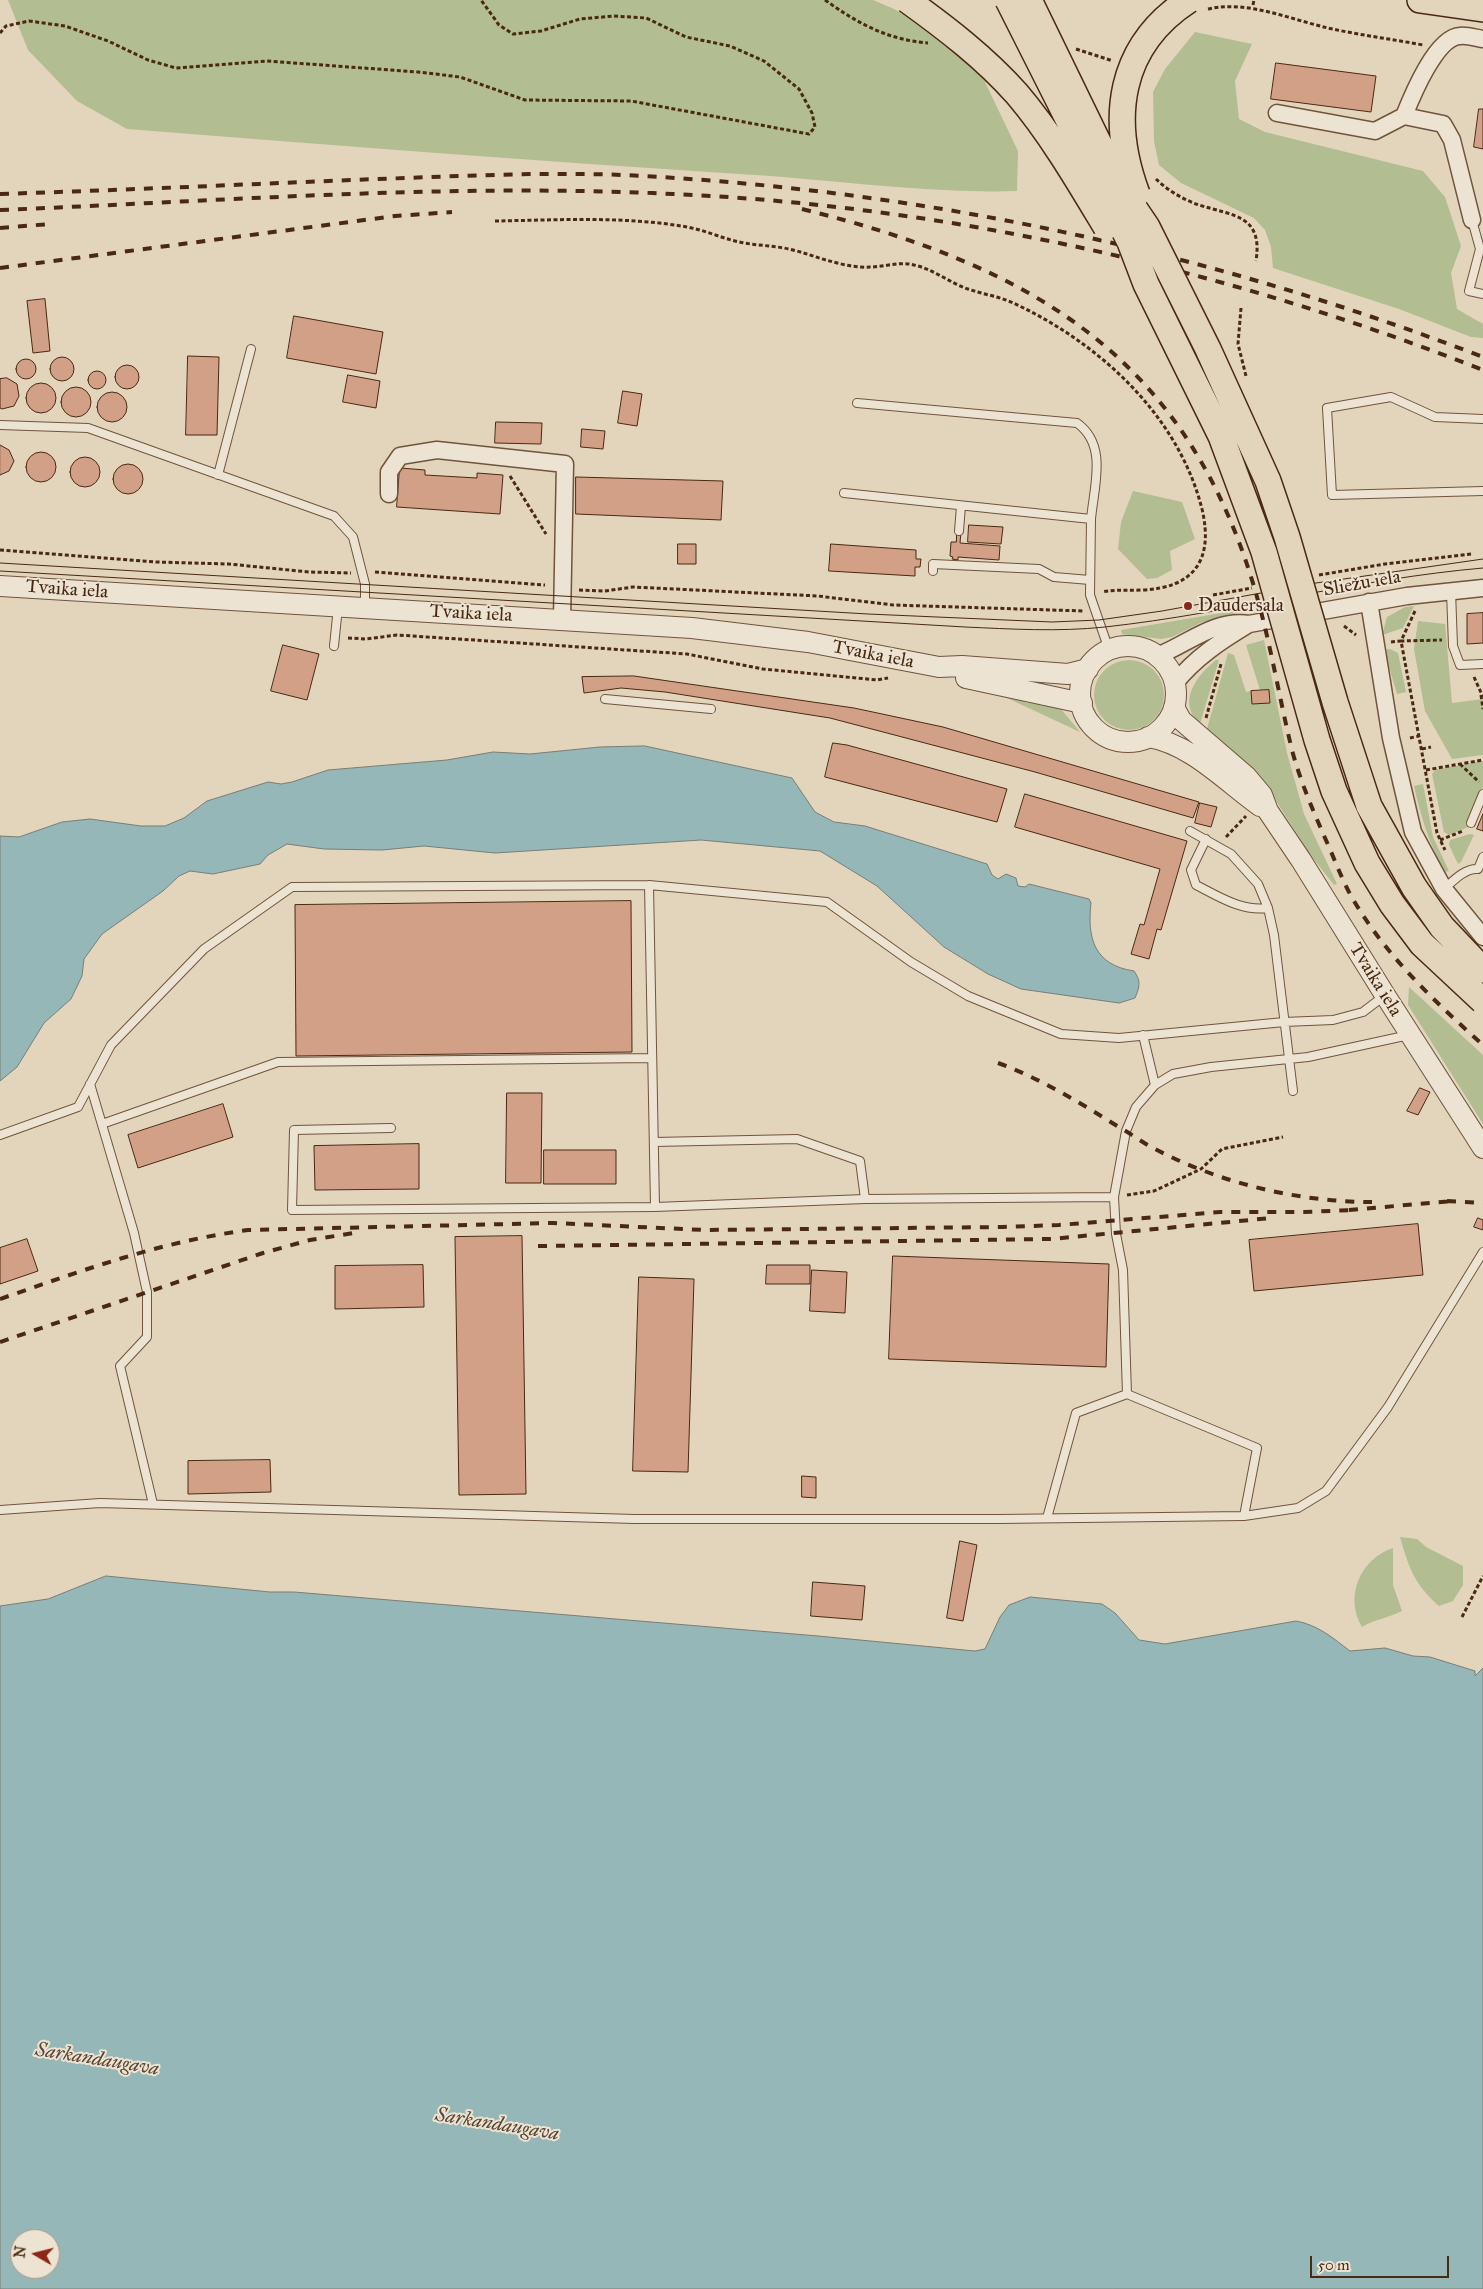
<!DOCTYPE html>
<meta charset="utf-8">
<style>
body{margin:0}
#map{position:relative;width:1483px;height:2289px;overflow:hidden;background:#e3d4bc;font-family:"IM FELL Great Primer",serif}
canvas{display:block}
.north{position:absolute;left:10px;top:2229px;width:50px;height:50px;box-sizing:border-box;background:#ede3d3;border:1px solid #ab9985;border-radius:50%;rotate:278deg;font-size:14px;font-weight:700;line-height:20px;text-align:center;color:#492911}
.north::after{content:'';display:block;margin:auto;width:18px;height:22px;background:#8f2418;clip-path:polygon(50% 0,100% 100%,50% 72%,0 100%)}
.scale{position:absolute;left:1310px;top:2256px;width:139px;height:22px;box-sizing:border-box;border:2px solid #492911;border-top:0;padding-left:6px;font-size:15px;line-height:18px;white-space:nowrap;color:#492911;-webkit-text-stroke:4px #ede3d3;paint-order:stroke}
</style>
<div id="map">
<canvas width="1483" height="2289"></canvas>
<div class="north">N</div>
<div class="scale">50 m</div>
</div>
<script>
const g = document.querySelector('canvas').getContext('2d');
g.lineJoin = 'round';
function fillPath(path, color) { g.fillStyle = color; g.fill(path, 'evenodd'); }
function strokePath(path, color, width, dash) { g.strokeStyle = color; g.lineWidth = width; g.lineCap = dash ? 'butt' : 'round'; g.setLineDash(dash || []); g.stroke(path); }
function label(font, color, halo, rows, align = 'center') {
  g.font = font + ' "IM FELL Great Primer",serif'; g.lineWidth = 4; g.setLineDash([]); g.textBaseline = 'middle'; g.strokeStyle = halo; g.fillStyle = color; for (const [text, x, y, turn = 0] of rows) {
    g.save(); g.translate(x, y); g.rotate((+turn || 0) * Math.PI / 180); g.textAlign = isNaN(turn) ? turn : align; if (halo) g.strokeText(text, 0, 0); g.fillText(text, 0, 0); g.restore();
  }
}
const green = new Path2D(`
 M8 0H873L894 9 928 28 984 80 1018 151 1017 191C924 194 832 179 739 174 535 161 331 145 127 129L77 101 28 50Z
 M1195 32 1252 44 1235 81 1239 119 1265 132 1423 171 1445 197 1461 246 1451 273 1457 309 1483 324V338L1471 337 1399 309 1273 268 1271 247 1265 230 1254 218 1181 183 1159 165 1154 141 1153 92 1165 69Z
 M1133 491 1182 502 1195 539 1170 551 1172 570 1157 578 1147 579 1118 549 1121 522Z
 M1414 606 1403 628 1382 635 1387 617 1405 607Z
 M1245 609V611L1200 623 1172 637 1161 639 1122 634 1121 630Z
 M1418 621 1445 624 1452 703 1483 699V755L1452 759 1425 711 1414 649Z
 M1264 640 1287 753 1304 814 1337 884 1334 885 1309 853 1268 788 1207 729 1228 653 1234 655 1246 692 1251 691 1270 702 1269 690H1260L1246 645Z
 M1390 649 1398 653 1406 692 1397 694 1384 650Z
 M1216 660H1219L1200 724C1176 702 1197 675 1216 660Z
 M1094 695a35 35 0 1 1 70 0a35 35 0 1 1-70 0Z
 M1006 693 1027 703 1044 704 1061 709 1080 732 1005 697Z
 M1483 761V787L1475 801 1468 827 1449 835 1444 832 1432 774 1435 770Z
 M1423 784 1433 837 1449 871 1445 872C1429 844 1421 817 1414 786Z
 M1470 834 1474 835 1461 862 1458 864 1449 845 1450 840Z
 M1409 987 1483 1055V1124L1408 1005Z
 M1400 1537 1417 1539 1426 1547 1463 1566V1585L1453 1601 1439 1606C1414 1584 1409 1568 1400 1537Z
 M1393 1548V1585L1402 1611C1389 1618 1375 1619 1362 1627 1344 1597 1360 1559 1393 1548Z`);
const water = new Path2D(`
 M645 746 792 778 815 812 834 822 865 826 987 864 992 875 998 879 1006 874 1016 878 1018 886 1025 887 1029 884 1089 899 1091 903C1087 938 1094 965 1134 971 1141 981 1140 986 1135 998L1119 1003 1021 989 988 974 944 947 877 886 820 851 701 840 495 853 424 846 382 850 324 849 287 844 268 855 260 864 213 874 190 871 179 876 163 891 102 934 84 959 82 976 71 999 44 1023 17 1067 0 1081V836L19 837 62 822 90 819 141 826H165L184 818 207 801 268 782 281 784 292 782 328 770 447 760 493 752 530 754 600 747Z
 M106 1576 270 1592H294L818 1636 975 1651 985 1649 1000 1617 1009 1605 1030 1597 1102 1604 1115 1613 1139 1640 1165 1644 1296 1621C1318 1625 1333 1638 1350 1651L1385 1648 1413 1656 1430 1657 1475 1671V1676L1483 1668V2289H0V1606L48 1599ZM20 2239H50V2269H20Z`);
const building = new Path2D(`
 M1276 63 1376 76 1371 112 1271 99Z
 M1479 109H1483V149L1474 147Z
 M45 299 50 351 33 353 27 301Z
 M294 316 383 332 376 374 287 358Z
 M188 356 219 357 217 435H186Z
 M50 369a12 12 0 1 1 24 0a12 12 0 1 1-24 0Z
 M16 369a10 10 0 1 1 20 0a10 10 0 1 1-20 0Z
 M115 377a12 12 0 1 1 24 0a12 12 0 1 1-24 0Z
 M88 380a9 9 0 1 1 18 0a9 9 0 1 1-18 0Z
 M348 375 380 381 376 408 343 402Z
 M7 378 17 384 19 396 14 406 2 409 0 408V379Z
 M26 398a15 15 0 1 1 30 0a15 15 0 1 1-30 0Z
 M61 402a15 15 0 1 1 30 0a15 15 0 1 1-30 0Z
 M623 391 642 394 637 426 618 423Z
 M97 407a15 15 0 1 1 30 0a15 15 0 1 1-30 0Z
 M496 422 542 423 541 444 495 443Z
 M582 429 605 431 603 449 581 447Z
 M0 445 9 450 14 461 9 471 0 475Z
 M26 467a15 15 0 1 1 30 0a15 15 0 1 1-30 0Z
 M70 472a15 15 0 1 1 30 0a15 15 0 1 1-30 0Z
 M113 479a15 15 0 1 1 30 0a15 15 0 1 1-30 0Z
 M400 468 425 470V475L477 478V473L503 475 500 514 397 507Z
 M576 477 723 481 721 520 576 514Z
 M969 525 1003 527 1001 544 968 542Z
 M957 531 961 532 960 543 1000 546 999 560 958 557V560L952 559 953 557 950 556 951 542H956Z
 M678 544H696V564H678Z
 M831 544 916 550V559H921L920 567H915V576L829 571Z
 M1483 613V643L1467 644V614Z
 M283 645 319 654 307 700 271 691Z
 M634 676 854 708 943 727 1199 802 1193 818 1035 772 830 718 665 692 621 688 584 693 582 677Z
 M1269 690 1270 703 1252 704 1251 691Z
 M833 743 847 745 1007 789 997 822 825 777Z
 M1025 794 1187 841 1161 930 1157 929 1149 959 1131 954 1140 924 1144 925 1160 869 1015 827Z
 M1200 803 1217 807 1211 827 1195 823Z
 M1483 814V831L1477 829Z
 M631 901 632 1052 296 1056 295 905Z
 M1420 1088 1430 1092 1418 1115 1407 1111Z
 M507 1093H542L541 1183H506Z
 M223 1104 233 1137 138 1168 128 1135Z
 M419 1144V1189L315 1190 314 1146Z
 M544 1150H616V1184H544Z
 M1478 1218 1483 1220V1230L1474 1227Z
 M1418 1224 1423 1275 1254 1291 1249 1240Z
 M522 1236 526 1494 459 1495 455 1237Z
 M27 1239 38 1271 0 1284V1248Z
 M893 1256 1109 1264 1106 1367 889 1359Z
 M423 1265 424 1307 335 1309V1266Z
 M767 1265H810V1284H766Z
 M812 1270 847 1272 845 1313 810 1311Z
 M639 1277 694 1279 688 1472 633 1471Z
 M270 1460 271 1492 188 1494V1461Z
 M802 1476 816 1477V1498L802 1497Z
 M960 1541 977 1545 963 1621 947 1618Z
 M813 1582 865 1586 862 1620 811 1616Z`);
const path = new Path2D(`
 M825 0C857 23 888 40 928 43
 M1253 5 1254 0
 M1208 9C1247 0 1289 19 1328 28 1359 35 1391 39 1423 45
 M0 33 6 26 29 21 65 26 108 41 148 60 176 68 267 61 418 72 460 77 525 100 631 101 809 134 815 127 812 113 799 89 764 61 730 46 686 37 646 18 614 16 580 19 541 31 513 34 499 25 481 0
 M1076 49 1113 61
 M1156 179C1167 190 1184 200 1199 205 1234 216 1263 215 1256 261
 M495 221C559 220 625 216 687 227 704 230 719 237 735 241 754 246 774 245 793 250 805 253 815 257 826 260 840 264 856 268 870 267 885 267 900 261 914 265 933 269 950 283 968 289 982 294 997 296 1011 302 1097 341 1178 414 1202 509 1214 560 1194 588 1142 590 1128 591 1116 589 1102 592
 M1241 308 1238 344 1246 376
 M510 476 546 534
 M0 550 156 562 229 564 309 572 351 573
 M375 572 545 585
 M1319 575 1385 564 1472 554
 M579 590 605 591 633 587 818 596 893 605 1084 611
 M1213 595 1252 588
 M1415 611 1401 641 1442 640
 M1344 626 1356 635
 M348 638 366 639 397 635 687 654 763 669 877 680 888 678
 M1391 642 1401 641 1437 833 1445 850
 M1474 677 1483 697
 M1481 695 1483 709
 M1206 718 1221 664
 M1410 738 1419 736
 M1422 749 1431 747
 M1460 764 1479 782
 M1426 770 1483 760
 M1226 837 1246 816
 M1440 840 1463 831
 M1127 1195 1154 1191 1201 1169 1222 1149 1283 1137
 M1462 1617 1483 1576`);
const service = new Path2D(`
 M1472 220 1480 249 1469 291 1483 294
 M857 403 1077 423C1108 445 1094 486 1091 519
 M1483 419 1435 417 1391 397 1327 408 1332 495 1483 491
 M0 425 88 428 334 516 353 537 365 584V606
 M218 475 251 349
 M844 493 1091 519 1090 595 1109 650
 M959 531 961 506
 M933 571V564L1039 569 1054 577 1090 580
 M1451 591 1453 646 1460 665 1483 664
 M334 646 338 607
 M605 699 711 709
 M1471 823 1483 794
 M1190 831 1231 854 1258 884 1268 908 1274 935 1293 1091
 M1206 839 1191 870 1196 885C1218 896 1242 912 1268 908
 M649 885 655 1207
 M1444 889C1453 881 1465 868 1478 869L1483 857
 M1143 1035 1155 1085
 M90 1084 134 1233 147 1292V1337L120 1366 153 1504
 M102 1124 278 1062 652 1058
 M391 1128 294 1130 292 1210 655 1207 865 1199 1114 1197
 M0 1135 78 1107 111 1045 204 949 292 887 649 885 827 902 911 962 968 996 1061 1034 1119 1038 1284 1022 1333 1020 1363 1012 1384 996
 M654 1142 797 1139 860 1161 865 1199
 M1127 1394 1123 1270 1116 1234 1114 1197 1126 1131 1136 1107 1155 1085 1173 1074 1211 1067 1308 1057 1409 1035
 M0 1510 100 1503 634 1519H999L1244 1516 1298 1508 1326 1491 1388 1407 1483 1252
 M1047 1518 1076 1413 1127 1394 1257 1448 1244 1516`);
const minor = new Path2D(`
 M1277 113 1375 131 1404 116
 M1472 220 1452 140 1443 124 1404 116C1412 96 1436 37 1460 36 1467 35 1476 38 1483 39
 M389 494V472L400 456 437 450 565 464 562 619
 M1369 602 1391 738 1413 832 1444 889 1483 937
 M1157 656C1188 644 1214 619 1249 624L1407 596 1483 588
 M1175 683C1196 657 1221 641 1249 624`);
const tertiary = new Path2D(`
 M0 586 692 628 808 642 939 667 962 666 1068 674 1088 669
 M1080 694a48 48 0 1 1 96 0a48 48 0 1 1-96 0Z
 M966 678 1082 703
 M1174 707 1181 720 1246 776 1262 795 1268 811 1301 860 1385 995 1483 1148
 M1148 737C1191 744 1225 781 1260 806`);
const primary = new Path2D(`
 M1420 0 1483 9`);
const tram = new Path2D(`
 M0 563 868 614 1052 622 1099 620 1162 611 1316 583 1483 559
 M0 571 965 627C1011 629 1058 632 1105 627 1232 613 1356 579 1483 568`);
const rail = new Path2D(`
 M0 194C126 190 252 184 378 179 466 176 555 171 643 176 933 192 1212 253 1483 357
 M802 209C1036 267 1192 359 1259 604 1272 652 1280 701 1292 750 1301 784 1315 815 1329 847 1336 863 1342 879 1350 894 1383 953 1433 1000 1483 1045
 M0 210C224 201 449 183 673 194 949 206 1226 269 1483 370
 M0 228 50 224
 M0 268 395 216 452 212
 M998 1063C1042 1079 1082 1104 1122 1129 1133 1135 1143 1143 1155 1149 1220 1183 1298 1202 1372 1202
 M1447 1201 1483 1203
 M1349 1210 1453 1201
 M538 1246 1051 1239 1271 1218
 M0 1299C84 1270 159 1242 248 1230L553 1223 704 1230 1003 1227 1059 1225 1220 1212H1304L1355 1210
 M0 1342 263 1253 310 1240 354 1233`);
const primaryBridge = new Path2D(`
 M907 0C946 28 985 58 1017 94 1051 134 1079 182 1106 227
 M1008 0 1130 242 1146 284 1221 436 1264 552 1317 740 1334 791 1367 863 1392 904 1422 944 1483 1001
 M1029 0 1120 187 1147 227 1208 349 1268 481 1287 537 1335 702 1369 806 1414 887 1442 927 1483 970
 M1137 194C1109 119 1118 46 1189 0`);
const markers = [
 [1188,606,5,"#8f2418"]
];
const streetNames = [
 ["Sliežu iela",1362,584,-10],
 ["Tvaika iela",67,590,4],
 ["Tvaika iela",471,614,3],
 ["Tvaika iela",873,655,11],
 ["Tvaika iela",1375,980,58]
];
const poiNames = [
 ["Daudersala",1198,606]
];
const waterNames = [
 ["Sarkandaugava",97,2060,9],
 ["Sarkandaugava",497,2125,9]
];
fillPath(green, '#b2bd92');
fillPath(water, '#96b7b7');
strokePath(water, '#777e75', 1);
fillPath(building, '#d2a086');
strokePath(building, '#492911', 1);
strokePath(service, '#70543c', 10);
strokePath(minor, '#70543c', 19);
strokePath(tertiary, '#70543c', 22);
strokePath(primary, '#492911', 28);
strokePath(path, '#492911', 3, [4, 2.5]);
strokePath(service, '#ede3d3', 8);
strokePath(minor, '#ede3d3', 16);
strokePath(tertiary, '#ede3d3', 20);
strokePath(primary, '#e3d4bc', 25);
strokePath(tram, '#492911', 1);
strokePath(rail, '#492911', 4, [9, 9]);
strokePath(primaryBridge, '#492911', 28, []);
strokePath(primaryBridge, '#e3d4bc', 25);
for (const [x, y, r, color] of markers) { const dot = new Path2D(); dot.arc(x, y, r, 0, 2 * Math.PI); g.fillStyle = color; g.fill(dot); strokePath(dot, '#ede3d3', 2); }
label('19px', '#492911', '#ede3d3', streetNames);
label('19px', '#492911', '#ede3d3', poiNames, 'left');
label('italic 20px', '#584532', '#ede3d3', waterNames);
</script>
